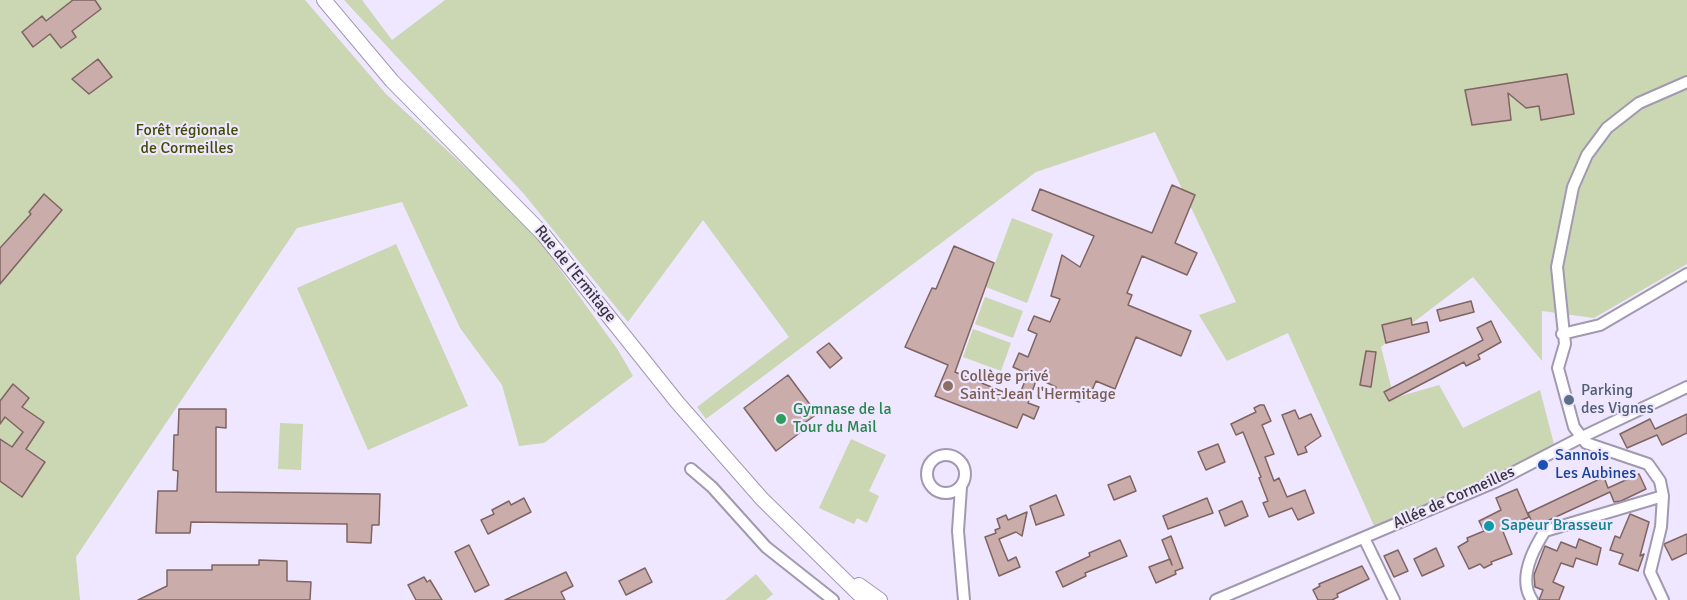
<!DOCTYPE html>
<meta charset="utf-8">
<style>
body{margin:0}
canvas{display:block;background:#efe6ff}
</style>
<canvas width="1687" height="600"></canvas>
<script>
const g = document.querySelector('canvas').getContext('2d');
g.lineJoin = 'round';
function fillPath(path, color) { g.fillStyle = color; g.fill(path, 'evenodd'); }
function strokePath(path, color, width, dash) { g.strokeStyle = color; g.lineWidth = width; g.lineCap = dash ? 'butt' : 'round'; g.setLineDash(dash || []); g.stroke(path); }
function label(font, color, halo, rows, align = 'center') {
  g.font = font + ' Signika,sans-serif'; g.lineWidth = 4.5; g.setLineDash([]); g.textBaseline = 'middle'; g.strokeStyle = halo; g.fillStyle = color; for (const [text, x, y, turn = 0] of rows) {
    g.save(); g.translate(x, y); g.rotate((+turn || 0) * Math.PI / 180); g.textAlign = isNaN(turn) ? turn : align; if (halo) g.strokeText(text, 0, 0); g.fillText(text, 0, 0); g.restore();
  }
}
const green = new Path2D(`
 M0 0H305L386 94 528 225 618 350 633 376 544 443 519 446 502 385 460 328 402 202 297 228 76 557 80 600H0Z
 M344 0H362L392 40 445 0H1687V264L1594 318 1542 311V361L1473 277 1381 347 1394 398 1439 385 1463 428 1540 390 1555 448 1375 528 1288 333 1227 361 1199 315 1236 302 1155 132 1036 172 706 419 697 407 789 337 703 220 628 322 524 194Z
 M1012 218 1053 234 1027 303 986 287Z
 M396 244 468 406 368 450 297 288Z
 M985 297 1023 311 1013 338 975 324Z
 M973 329 1011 343 1001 371 963 357Z
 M280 423 303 424 301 470 278 469Z
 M851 439 886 455 869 491 879 496 867 523 857 518 854 524 819 508Z
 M756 574 773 594 766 600H725Z`);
const building = new Path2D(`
 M73 0H95L101 9 72 31 76 37 61 48 50 34 33 47 22 32 42 16 46 21Z
 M98 59 112 77 89 94 72 79Z
 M1567 74 1574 114 1541 120 1539 106 1526 108 1508 93 1511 120 1472 125 1465 90Z
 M1172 185 1195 195 1175 243 1197 253 1187 275 1142 256 1127 293 1132 295 1128 305 1191 331 1181 356 1136 337 1115 389 1096 381 1088 400 1082 397 1079 402 1054 392 1056 387 1037 378 1028 403 1039 407 1034 419 1023 414 1017 428 935 396 948 365 905 347 932 288 936 289 954 246 994 263 955 372 1018 398 1028 374 1013 367 1019 353 1028 357 1037 334 1028 330 1034 316 1050 322 1060 299 1051 296 1062 255 1080 267 1094 236 1032 210 1040 189 1152 233Z
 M44 194 62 210 0 284V248L31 214 29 212Z
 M1471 301 1474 312 1440 321 1437 310Z
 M1411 318 1412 325 1427 322 1429 332 1386 343 1382 325Z
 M1491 321 1501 342 1478 355 1480 359 1466 366 1464 362 1389 401 1384 392 1483 340 1477 328Z
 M829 343 842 358 830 368 817 352Z
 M1366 351 1376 352 1371 387 1360 385Z
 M788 375 817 414 803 424 806 428 776 451 744 408Z
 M13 384 29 398 22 407 44 422 26 449 45 462 22 497 0 481V439L12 447 23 432 5 417 0 424V401Z
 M1260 405H1264L1271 421 1262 425 1274 454 1265 457 1274 481 1279 478 1287 497 1305 490 1314 513 1298 520 1292 508 1269 517 1263 503 1268 501 1259 478 1261 477 1243 432 1236 435 1231 424 1256 412 1254 408Z
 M179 409H226V428L216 427V492L380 494 379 525H372L371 543 347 542V524L191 522 190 533H156L158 491H177L178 471 173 470 174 435H178Z
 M1295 410 1299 419 1311 414 1321 436 1305 447 1307 452 1298 455 1282 415Z
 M1687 414V433L1662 445 1657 435 1627 448 1620 434 1650 419 1655 429Z
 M1218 444 1225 462 1206 470 1198 452Z
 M1639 474 1646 489 1621 501 1614 502 1610 492 1534 527 1528 513 1604 477 1608 488Z
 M1130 476 1136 491 1114 500 1108 485Z
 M1517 489 1529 517 1502 529 1512 554 1491 562 1492 564 1484 568 1480 564 1469 569 1458 547 1468 541 1467 538 1484 531 1479 521 1501 510 1496 498Z
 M1056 495 1064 515 1036 525 1030 506Z
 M524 498 531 512 488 534 481 520 494 514 492 510 509 501 511 505Z
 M1207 498 1213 513 1168 529 1163 516Z
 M1242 501 1248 516 1225 526 1219 511Z
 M1027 512 1022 536 1016 532 999 539 1008 561 1016 557 1020 567 999 576 985 537 996 533 995 530 1000 528 997 519 1006 515 1008 520Z
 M1630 514 1649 522 1640 556 1644 554 1638 571 1619 564 1623 554 1610 550 1615 536 1620 538Z
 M1687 534V553L1672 560 1664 544Z
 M1171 536 1183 568 1175 571 1176 574 1156 583 1149 567 1170 559 1172 565 1162 540Z
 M1579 539 1601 548 1597 565 1576 558 1573 567 1561 563 1553 582 1564 587 1559 600H1539L1543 590 1535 587 1534 575 1545 546 1557 551 1561 542 1576 548Z
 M1120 540 1127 556 1085 573 1086 576 1063 587 1056 572 1090 556 1089 553Z
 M469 545 489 585 475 592 455 552Z
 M1436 548 1444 566 1422 576 1414 559Z
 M1398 550 1408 571 1394 577 1384 556Z
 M259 560 287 561V581L311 582 310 600H138L167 586V570H212V565H259Z
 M1362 566 1369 579 1337 594 1338 597 1332 600H1318L1313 590 1320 586 1319 584Z
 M645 568 652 582 626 595 619 581Z
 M566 572 573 586 561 592 565 600H505Z
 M424 577 427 582 430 580 442 600H416L408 585Z`);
const minor = new Path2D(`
 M1562 334 1600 325 1687 274
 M927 474a19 19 0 1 1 38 0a19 19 0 1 1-38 0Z
 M691 469 712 487 766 547 833 600
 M961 487 958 531 964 600
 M1364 538 1394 600
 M1216 600 1495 482 1580 438 1687 387
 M1532 600C1518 579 1532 551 1545 531L1663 496
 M1663 600 1650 572 1661 527 1663 496 1660 481 1648 464 1586 443 1574 427 1558 368 1565 344 1557 267 1573 187 1587 155 1607 128 1639 103 1687 82`);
const tertiary = new Path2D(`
 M324 0 392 81 543 234 677 402 762 499 865 600
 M859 585 880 600`);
const markers = [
 [948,386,6,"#8d6e63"],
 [1569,400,6,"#5c6f8a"],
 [781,419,6,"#2e9e5b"],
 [1543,465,6,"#1a4fb4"],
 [1489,526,6,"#0f9aa8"]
];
const parkNames = [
 ["Forêt régionale",187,131],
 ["de Cormeilles",187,149]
];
const streetNames = [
 ["Rue de l'Ermitage",575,274,51],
 ["Allée de Cormeilles",1454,498,-24]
];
const educationNames = [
 ["Collège privé",960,377],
 ["Saint-Jean l'Hermitage",960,395]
];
const serviceNames = [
 ["Parking",1581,391],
 ["des Vignes",1581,409]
];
const leisureNames = [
 ["Gymnase de la",793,410],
 ["Tour du Mail",793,428]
];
const transitNames = [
 ["Sannois",1555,456],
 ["Les Aubines",1555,474]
];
const cultureNames = [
 ["Sapeur Brasseur",1501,526]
];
fillPath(green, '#cbd6b2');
fillPath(building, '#caadaa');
strokePath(building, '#7e6462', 1.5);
strokePath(minor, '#a199b0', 14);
strokePath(tertiary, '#a199b0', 16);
strokePath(minor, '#fff', 10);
strokePath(tertiary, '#fff', 14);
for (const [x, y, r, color] of markers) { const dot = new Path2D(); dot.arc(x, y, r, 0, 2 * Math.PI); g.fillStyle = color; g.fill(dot); strokePath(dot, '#efe6ff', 2); }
label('16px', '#3f4c02', '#efe6ff', parkNames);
label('16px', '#393640', '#efe6ff', streetNames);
label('16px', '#785e54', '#efe6ff', educationNames, 'left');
label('16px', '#4e5e75', '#efe6ff', serviceNames, 'left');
label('16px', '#27864d', '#efe6ff', leisureNames, 'left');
label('16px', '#164399', '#efe6ff', transitNames, 'left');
label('16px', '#0d838f', '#efe6ff', cultureNames, 'left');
</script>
